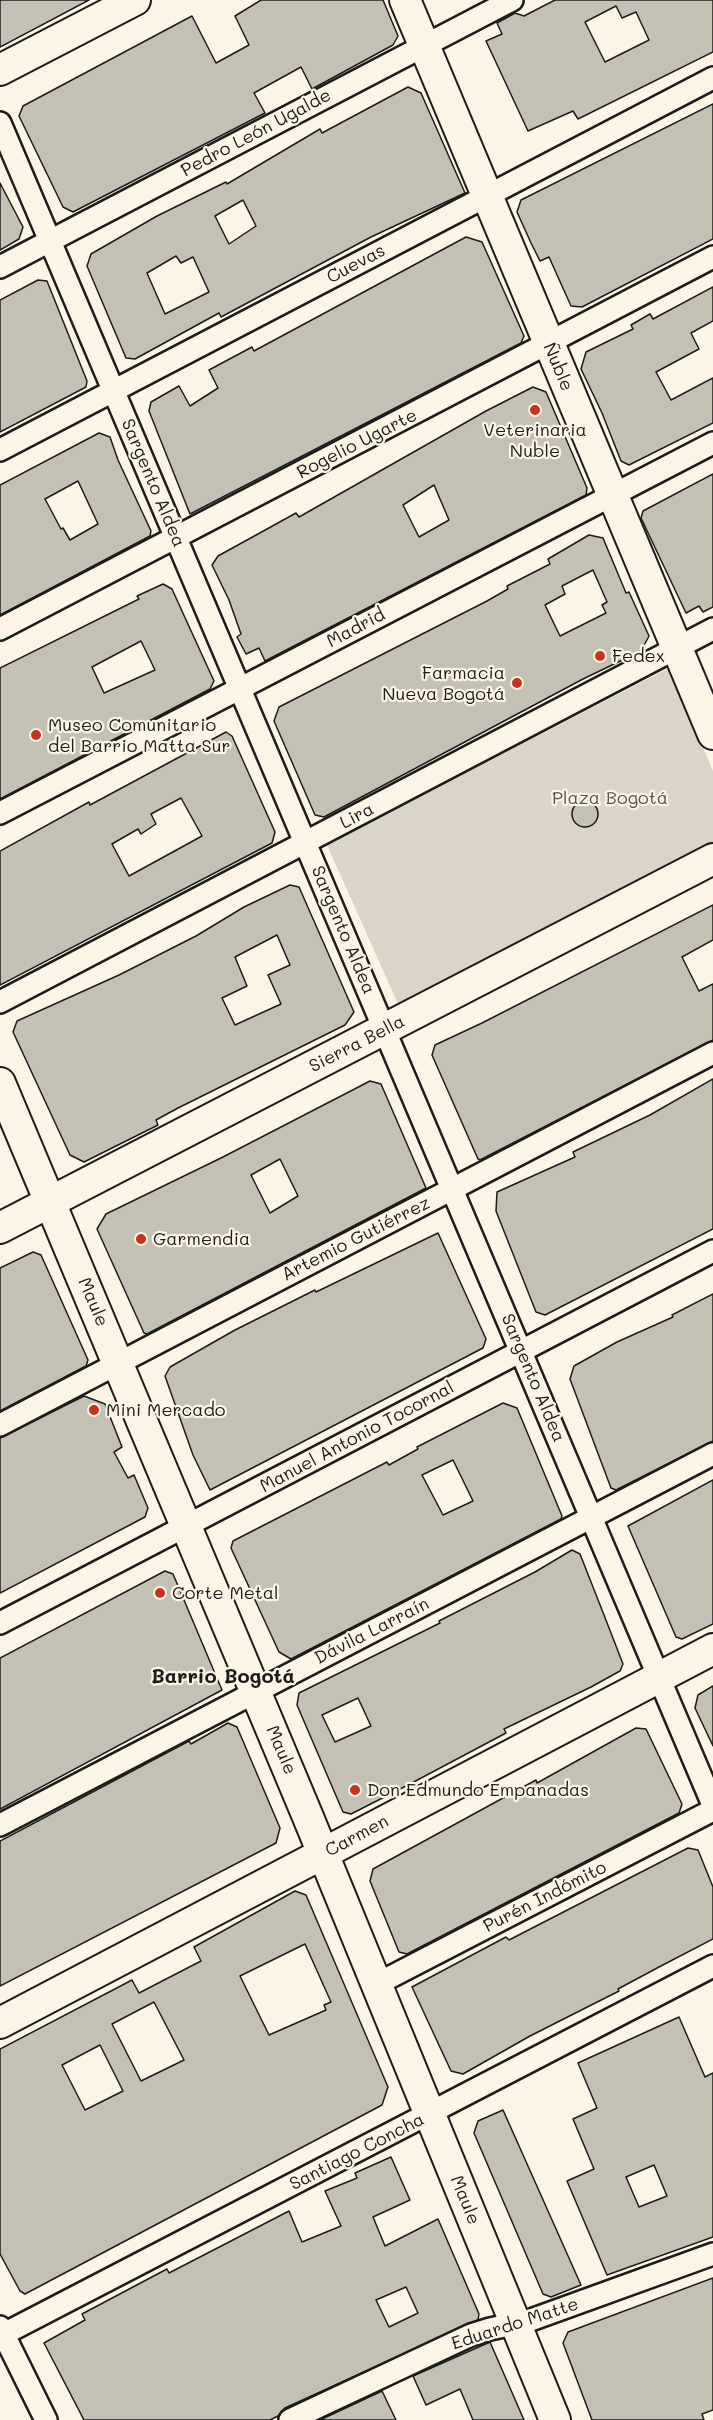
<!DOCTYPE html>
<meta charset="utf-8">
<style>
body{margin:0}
canvas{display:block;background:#fcf5e5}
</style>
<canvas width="713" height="2420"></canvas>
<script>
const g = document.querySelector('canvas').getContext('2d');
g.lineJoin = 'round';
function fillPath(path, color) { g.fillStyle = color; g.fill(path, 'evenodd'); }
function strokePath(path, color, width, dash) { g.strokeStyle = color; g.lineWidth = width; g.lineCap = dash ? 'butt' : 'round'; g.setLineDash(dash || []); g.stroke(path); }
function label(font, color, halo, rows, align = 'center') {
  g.font = font + ' Mali,sans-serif'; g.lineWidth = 4.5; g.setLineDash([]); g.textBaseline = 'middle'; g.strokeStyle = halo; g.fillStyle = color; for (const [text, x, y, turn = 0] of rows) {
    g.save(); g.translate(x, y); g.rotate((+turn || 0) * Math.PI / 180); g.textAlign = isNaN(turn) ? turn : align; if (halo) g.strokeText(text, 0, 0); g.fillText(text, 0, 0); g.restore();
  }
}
const green = new Path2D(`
 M669 668 713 771V845L399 1006 327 845Z`);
const building = new Path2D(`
 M0 0H89L0 47Z
 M261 0H383L398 36 393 45 312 89 301 67 254 93 265 113 73 212 63 207 19 116 23 106 192 16 216 63 249 45 235 16Z
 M555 0H713V52L578 119 573 111 528 131 486 41 502 34 497 23 515 13 524 16ZM616 6 622 18 636 12 649 40 605 62 585 22Z
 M408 87 421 93 465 193 371 237 221 317 219 313 135 359 126 358 87 266 91 254 157 216 226 182 227 184 320 129 322 133ZM243 200 256 226 229 244 215 216ZM176 256 181 263 193 257 209 292 165 314 147 273Z
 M713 104V239L582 307 571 306 549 257 540 261 531 243 517 212 521 200Z
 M0 183 23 227 19 239 0 250Z
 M466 237 482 242 524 336 521 343 190 514 149 411 151 402 179 386 190 406 218 388 209 370 252 347 254 351Z
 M38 280 47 281 87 381 86 387 0 432V300Z
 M713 287V321L691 333 699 349 656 372 671 400 713 378V423L629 465 621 461 602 413 581 369 586 352 633 329 631 325 650 314 653 319Z
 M533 387 546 392 587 488 586 495 265 661 259 648 246 654 237 637 241 634 229 600 212 565 218 556 296 513 299 517 486 411ZM434 485 449 520 419 537 403 505Z
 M99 433 110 437 118 460 151 531 150 536 0 615V485ZM78 481 98 524 70 540 63 528 61 529 45 499Z
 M713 474V607L703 612 699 606 686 613 641 518 643 511Z
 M589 535 603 538 626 593 629 592 649 636 641 651 583 679 324 817 315 815 274 721 279 707 487 601 508 589 507 586 550 564 548 559ZM593 570 607 602 602 605 606 613 560 636 545 605 565 594 562 586Z
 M163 584 172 589 192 633 214 681 210 689 0 799V668L139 599 137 596ZM141 641 155 670 104 693 92 667Z
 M226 732 232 736 275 832 272 843 0 985V851L89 802 90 805ZM181 798 202 836 129 876 112 844 138 829 141 834 156 824 151 814Z
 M572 814a13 13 0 1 1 26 0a13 13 0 1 1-26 0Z
 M290 885 299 887 354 1012 345 1025 178 1108 156 1120 158 1125 84 1162 70 1155 13 1032 17 1021 119 975 196 936 244 907ZM277 935 290 965 268 975 281 1004 235 1025 222 998 247 986 235 957Z
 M713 905V940L682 957 699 991 713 984V1040L480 1160 478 1159 432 1055 435 1045 482 1023Z
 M713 1079V1229L545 1315 536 1312 496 1211 497 1192 575 1157 573 1152 650 1115Z
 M370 1081 381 1084 426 1188 147 1334 144 1333 97 1229 106 1214 223 1157ZM280 1159 298 1196 270 1213 251 1175Z
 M438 1233 486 1339 483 1348 210 1490 193 1455 165 1376 170 1367 235 1330 315 1290 316 1292Z
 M33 1252 41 1255 88 1360 86 1366 0 1411V1268Z
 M713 1294V1441L616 1490 611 1488 570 1379 574 1366 617 1342 673 1317 672 1315Z
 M84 1396 105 1404 122 1447 114 1452 128 1478 134 1475 148 1508 145 1517 0 1593V1438Z
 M503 1403 517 1408 562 1516 561 1519 291 1659 279 1652 231 1548 233 1541 387 1462 389 1465 418 1449 417 1447ZM453 1460 473 1501 443 1515 422 1475Z
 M713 1480V1624L682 1639 676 1637 628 1526Z
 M572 1550 580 1554 604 1615 623 1664 620 1671 591 1687 504 1729 506 1733 408 1785 351 1814 343 1812 297 1705 299 1693 440 1623 439 1621 535 1572ZM358 1698 371 1726 335 1742 322 1715Z
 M165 1571 173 1574 222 1690 0 1809V1658Z
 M713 1686V1746L695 1708 698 1695Z
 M228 1723 237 1727 280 1828 276 1843 0 1986V1841L189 1741 191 1744Z
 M636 1728 646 1729 682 1804 679 1813 407 1954 399 1952 370 1881 373 1869 536 1780 537 1783Z
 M688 1848 698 1850 713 1887V1939L659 1967 618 1989 619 1991 530 2036 463 2074 451 2071 412 1987 506 1937 509 1940Z
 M295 1891 306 1895 388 2087 382 2105 25 2294 20 2291 0 2254V2049L132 1980 139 1993 201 1961 194 1947ZM305 1944 331 2002 324 2005 326 2010 269 2035 240 1976ZM154 2002 184 2060 141 2081 112 2024ZM100 2045 123 2091 85 2110 62 2065Z
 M679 2017 705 2077 713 2073V2237L607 2275 567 2181 594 2169 573 2119 597 2108 578 2063ZM654 2165 667 2196 639 2207 626 2177Z
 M503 2110 581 2285 551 2297 543 2294 474 2133 478 2121Z
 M391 2157 410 2200 373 2217 385 2246 438 2219 479 2314 478 2320 285 2408 278 2416 270 2420H84L44 2343 85 2320 82 2314 167 2269 169 2273 289 2211 302 2242 341 2226 325 2191 357 2178 355 2173ZM406 2287 418 2313 389 2327 376 2300Z
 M713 2278V2410L702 2414 704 2420H592L563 2343 568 2332Z
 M490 2342 524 2420H473L460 2389 426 2405 413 2376Z
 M382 2391 396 2420H320Z`);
const street = new Path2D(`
 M0 123 713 1805
 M0 267 512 0
 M0 450 713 78
 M0 629 713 257
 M0 813 713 443
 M0 1002 713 629
 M0 1425 713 1053
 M0 1623 713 1251
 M0 1825 713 1454
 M377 1984 713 1810
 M0 2327 46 2420
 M0 2336 713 1966
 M290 2420 471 2335 490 2329 528 2321 713 2254`);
const secondary = new Path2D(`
 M405 0 713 734
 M0 70 135 0
 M0 1083 308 1817 555 2420
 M0 1228 713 859
 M0 2023 713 1649`);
const markers = [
 [535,410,6,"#c8321e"],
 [600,656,6,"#c8321e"],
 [517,683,6,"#c8321e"],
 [36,735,6,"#c8321e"],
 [141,1239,6,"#c8321e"],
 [94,1410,6,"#c8321e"],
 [160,1593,6,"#c8321e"],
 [355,1790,6,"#c8321e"]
];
const streetNames = [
 ["Pedro León Ugalde",256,133,-28],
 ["Cuevas",356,264,-28],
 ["Ñuble",558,367,67],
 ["Rogelio Ugarte",357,444,-27],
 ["Sargento Aldea",153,483,67],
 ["Madrid",356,628,-28],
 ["Lira",357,816,-28],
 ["Sargento Aldea",343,930,67],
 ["Sierra Bella",357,1044,-27],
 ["Artemio Gutiérrez",356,1239,-27],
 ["Maule",93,1302,67],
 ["Sargento Aldea",533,1378,67],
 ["Manuel Antonio Tocornal",357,1437,-28],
 ["Dávila Larraín",372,1631,-27],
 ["Maule",281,1750,67],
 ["Carmen",357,1836,-28],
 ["Purén Indómito",545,1897,-27],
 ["Santiago Concha",357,2152,-27],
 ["Maule",465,2200,68],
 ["Eduardo Matte",515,2324,-18]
];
const poiNames = [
 ["Veterinaria",535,430,"center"],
 ["Nuble",535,451,"center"],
 ["Fedex",612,656],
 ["Farmacia",505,673,"right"],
 ["Nueva Bogotá",505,694,"right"],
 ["Museo Comunitario",48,725],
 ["del Barrio Matta Sur",48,746],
 ["Garmendia",153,1239],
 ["Mini Mercado",106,1410],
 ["Corte Metal",172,1593],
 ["Don Edmundo Empanadas",367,1790]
];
const parkNames = [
 ["Plaza Bogotá",610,798]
];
const neighbourhoodNames = [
 ["Barrio Bogotá",223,1677]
];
fillPath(green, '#dbd5c8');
fillPath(building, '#c4c0b3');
strokePath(building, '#1c1c1c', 1.5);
strokePath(street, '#1c1c1c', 26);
strokePath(secondary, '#1c1c1c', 34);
strokePath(street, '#fcf5e5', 21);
strokePath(secondary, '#fcf5e5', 30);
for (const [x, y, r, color] of markers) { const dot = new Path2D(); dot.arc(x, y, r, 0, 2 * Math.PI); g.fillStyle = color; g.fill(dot); strokePath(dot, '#fcf5e5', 2); }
label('18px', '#1c1c1c', '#fcf5e5', streetNames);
label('18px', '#1c1c1c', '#fcf5e5', poiNames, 'left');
label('18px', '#555450', '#fcf5e5', parkNames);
label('bold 20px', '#1c1c1c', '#fcf5e5', neighbourhoodNames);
</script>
